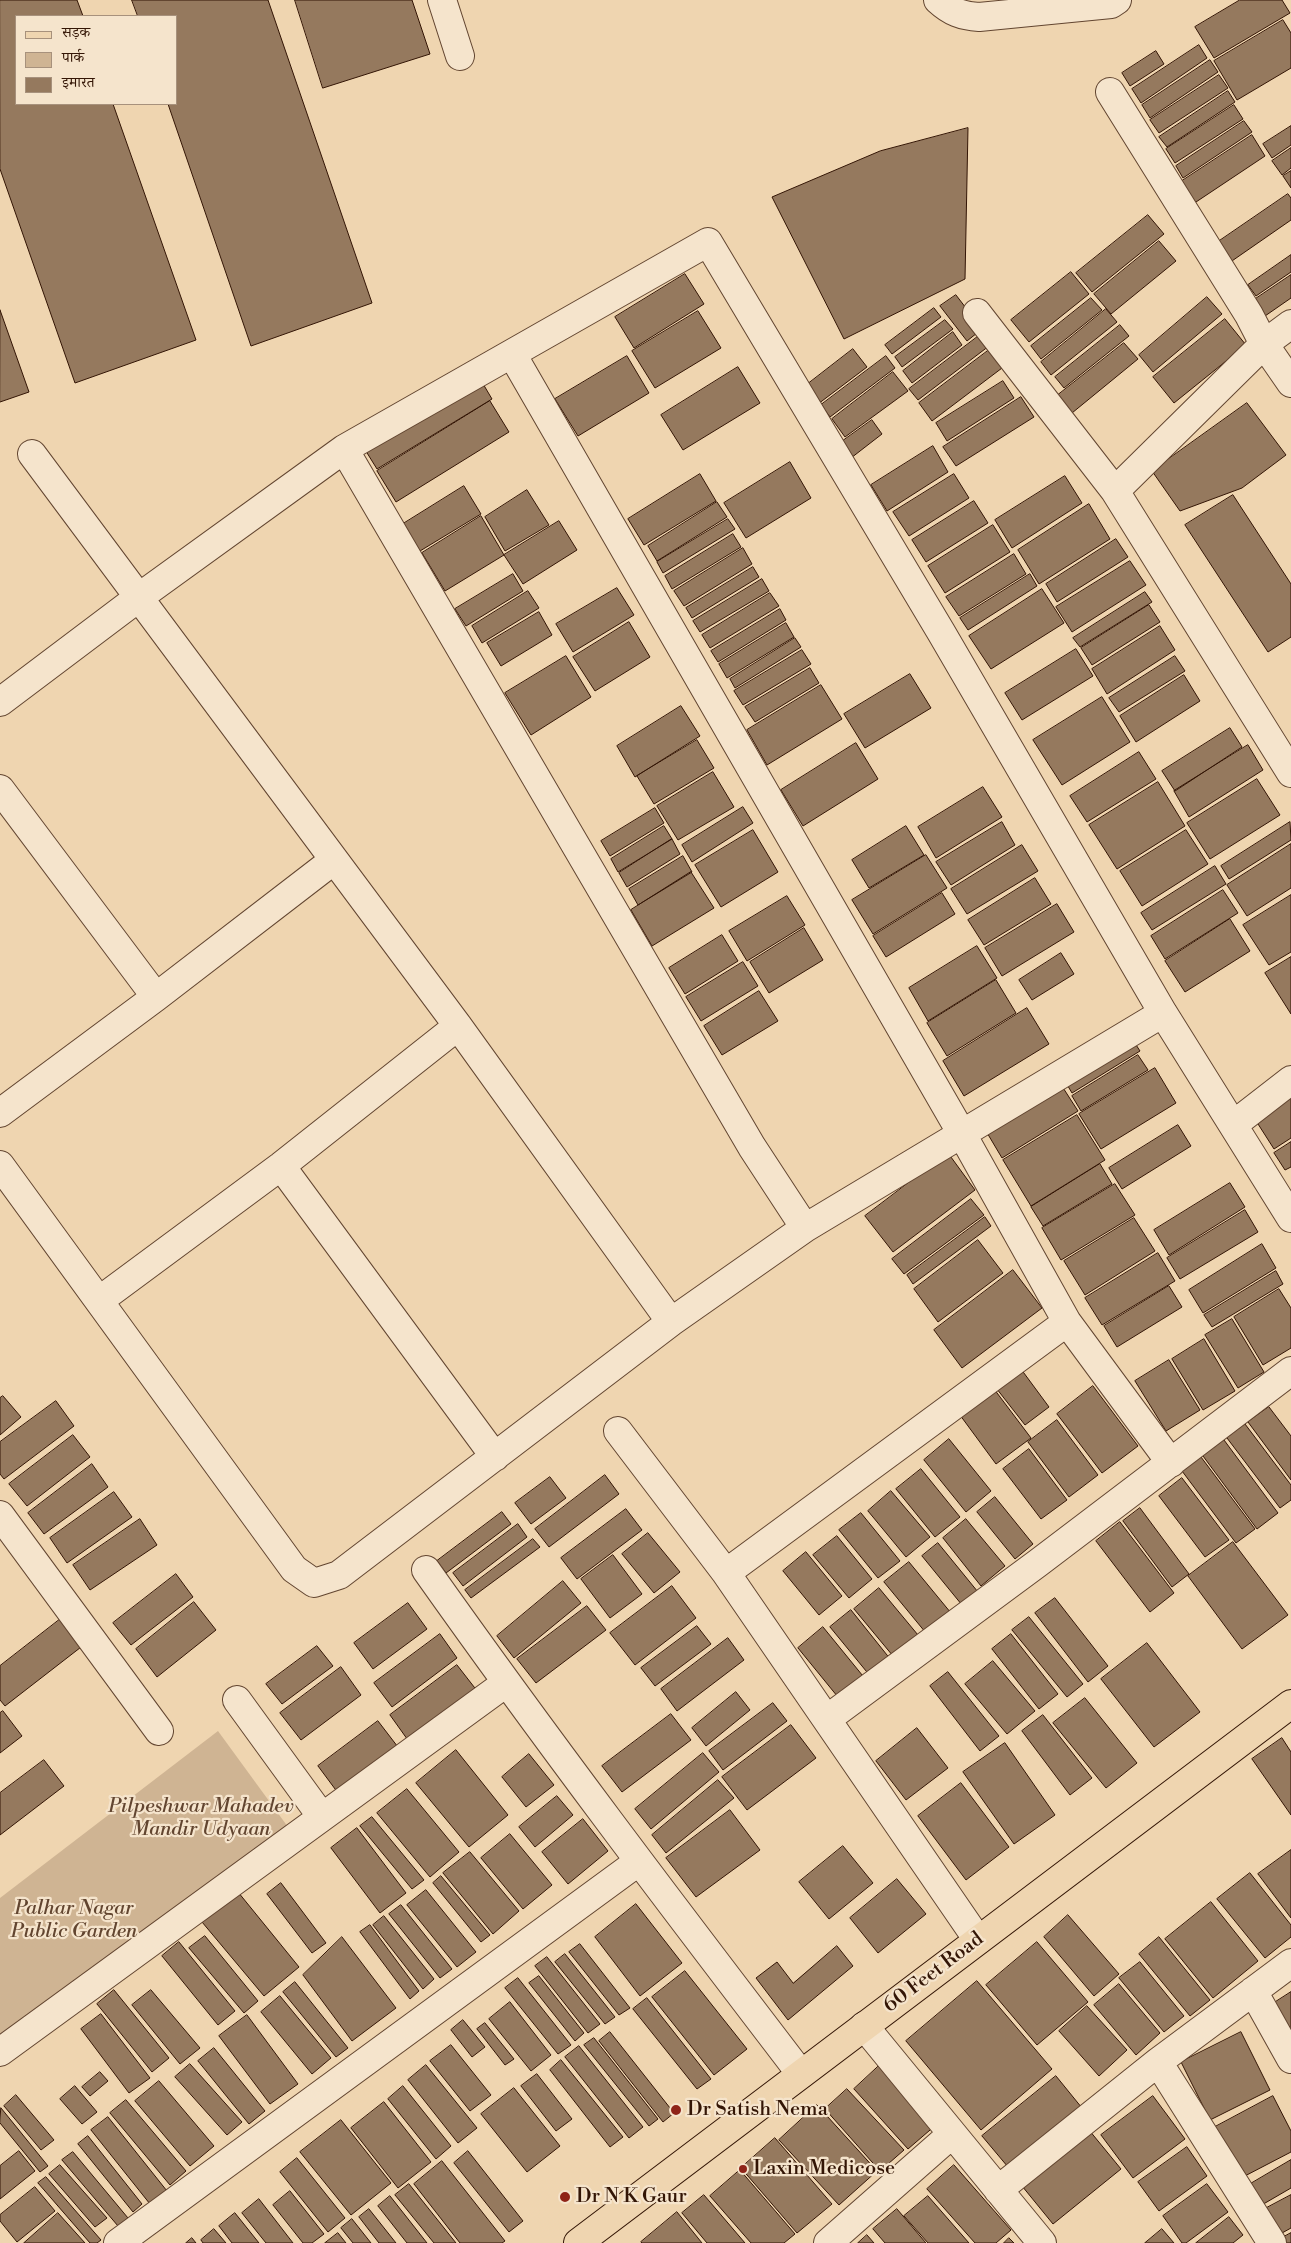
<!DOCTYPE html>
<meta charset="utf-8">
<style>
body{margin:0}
#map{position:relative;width:1291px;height:2243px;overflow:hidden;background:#efd5b0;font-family:"Libre Bodoni","Noto Serif Devanagari",serif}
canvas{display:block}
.legend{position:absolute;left:15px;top:15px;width:162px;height:90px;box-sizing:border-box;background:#f5e4cc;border:1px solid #a7917c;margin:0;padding:6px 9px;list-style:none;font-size:15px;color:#331505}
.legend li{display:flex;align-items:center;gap:10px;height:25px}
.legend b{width:25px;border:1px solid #a7917c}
</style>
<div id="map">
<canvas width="1291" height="2243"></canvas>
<ul class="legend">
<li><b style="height:6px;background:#efd5b0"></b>सड़क</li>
<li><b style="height:14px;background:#cfb493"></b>पार्क</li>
<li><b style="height:14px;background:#95795e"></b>इमारत</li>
</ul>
</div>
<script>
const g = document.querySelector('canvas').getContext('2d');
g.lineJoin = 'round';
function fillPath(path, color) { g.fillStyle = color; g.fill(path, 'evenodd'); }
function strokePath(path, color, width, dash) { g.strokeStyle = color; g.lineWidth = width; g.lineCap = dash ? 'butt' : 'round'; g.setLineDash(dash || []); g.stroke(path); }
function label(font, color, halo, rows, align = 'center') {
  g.font = font + ' "Libre Bodoni",serif'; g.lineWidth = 4.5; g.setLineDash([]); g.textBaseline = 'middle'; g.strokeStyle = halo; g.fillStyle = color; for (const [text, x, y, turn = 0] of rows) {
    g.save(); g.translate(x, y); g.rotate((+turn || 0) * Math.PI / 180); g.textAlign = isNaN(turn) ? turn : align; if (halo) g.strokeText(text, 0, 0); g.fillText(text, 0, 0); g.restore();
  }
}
const green = new Path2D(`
 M218 1731 288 1827 0 2050V1898Z`);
const building = new Path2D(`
 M0 0H77L83 16H16V104H113L196 340 75 383 0 169Z
 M132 0H268L372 303 251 346 168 104H176V16H138Z
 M295 0H412L430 54 323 88Z
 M1240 0H1282L1290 13 1214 58 1195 27Z
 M1283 20 1291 33V68L1237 100 1214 61Z
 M1199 45 1207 58 1141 103 1132 89Z
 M1156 51 1164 64 1130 86 1122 73Z
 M1210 60 1218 72 1150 118 1142 105Z
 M1219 75 1228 88 1159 133 1150 120Z
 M1228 91 1235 102 1167 147 1159 137Z
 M1234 105 1243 119 1175 163 1166 149Z
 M1244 121 1252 132 1183 178 1176 166Z
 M1291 126V145L1272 158 1263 144Z
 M968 128 965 279 844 339 772 197 880 151Z
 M1252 135 1265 156 1193 204 1179 183Z
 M1291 148V168L1282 175 1272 161Z
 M1291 171V188L1283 176Z
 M1288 194 1291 198V220L1229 263 1215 244Z
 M1148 215 1164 234 1092 292 1076 273Z
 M1159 241 1176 261 1111 314 1094 294Z
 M1291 255V272L1256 296 1248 285Z
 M1071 272 1089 294 1029 342 1011 320Z
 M685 274 704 304 634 348 615 317Z
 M1291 275V298L1265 316 1254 300Z
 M956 295 982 329 967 341 940 306Z
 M1207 297 1222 314 1153 372 1139 355Z
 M1091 298 1102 310 1041 359 1031 346Z
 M934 308 941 317 892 354 885 345Z
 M1106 309 1117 322 1051 375 1041 362Z
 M0 310 29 392 0 402Z
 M698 311 721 348 655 388 632 351Z
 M1225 319 1246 345 1174 403 1153 377Z
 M945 320 953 329 902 367 895 357Z
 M1120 325 1129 336 1064 388 1055 377Z
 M953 332 962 345 912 383 903 371Z
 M980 335 989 346 918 400 909 389Z
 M1124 343 1138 359 1072 413 1058 395Z
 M993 347 1006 365 932 421 919 403Z
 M853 349 867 367 818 404 804 387Z
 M627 356 649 393 578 436 555 399Z
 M886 356 895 368 830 417 821 405Z
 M738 367 760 403 683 450 661 415Z
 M893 372 908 391 845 437 832 419Z
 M479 377 492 399 377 469 364 448Z
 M1003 381 1014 398 947 441 936 423Z
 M1021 397 1034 417 956 466 943 447Z
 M490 401 509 432 396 502 377 471Z
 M1247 403 1286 455 1242 488 1180 511 1152 471Z
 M872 420 882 434 851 458 840 443Z
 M933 446 948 472 887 511 871 485Z
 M790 462 811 498 746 538 724 503Z
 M700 474 716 501 644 545 628 519Z
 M954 474 969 498 909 536 893 512Z
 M1065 476 1082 503 1012 548 995 520Z
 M464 486 481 514 420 551 403 524Z
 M527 490 549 525 505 551 485 517Z
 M1233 495 1291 584V637L1268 652 1185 525Z
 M974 501 988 523 926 562 912 540Z
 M717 502 727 517 657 561 648 546Z
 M1089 504 1110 539 1039 584 1018 550Z
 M481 516 504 555 445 591 422 553Z
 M728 519 735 529 663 573 657 562Z
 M559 521 577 550 523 584 504 555Z
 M993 525 1010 552 945 593 928 566Z
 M733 534 741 547 672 589 665 576Z
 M1116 539 1128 557 1057 602 1046 584Z
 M743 548 752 564 684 606 674 591Z
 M1014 554 1026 574 959 616 946 597Z
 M1130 561 1146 585 1072 632 1056 607Z
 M753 567 759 577 692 618 686 608Z
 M513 574 523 591 466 626 455 609Z
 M1030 574 1037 586 968 630 960 618Z
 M762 579 769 591 700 632 693 621Z
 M617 588 634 615 573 652 556 624Z
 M1042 589 1064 623 991 669 969 636Z
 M528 591 539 608 482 643 472 626Z
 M1145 592 1152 602 1080 647 1073 638Z
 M770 593 779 606 710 648 702 635Z
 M1149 605 1160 622 1092 665 1081 648Z
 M780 609 786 620 718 662 711 651Z
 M539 612 552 635 501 666 487 643Z
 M629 622 650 657 595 691 573 657Z
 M786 623 794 637 727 678 719 664Z
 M1160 626 1175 650 1107 694 1092 669Z
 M795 638 801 647 735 688 730 679Z
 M1076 649 1093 676 1022 720 1005 693Z
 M802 650 811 664 743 705 734 691Z
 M566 656 591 697 531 735 505 693Z
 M1175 656 1185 671 1119 712 1109 698Z
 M810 668 819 683 755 722 745 707Z
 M910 674 931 708 865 748 844 714Z
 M1184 675 1200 701 1136 742 1120 716Z
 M821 685 842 719 767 765 747 730Z
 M1102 697 1130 742 1062 785 1033 740Z
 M681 706 700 736 635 777 617 746Z
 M1230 728 1242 747 1175 791 1162 771Z
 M697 740 714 768 654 804 637 776Z
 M856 743 878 779 803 826 781 790Z
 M1248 745 1263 770 1189 817 1174 791Z
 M1139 752 1156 779 1087 822 1070 796Z
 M713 772 734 807 678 840 657 806Z
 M1257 779 1280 815 1210 859 1187 823Z
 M1158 782 1185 826 1117 869 1089 825Z
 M983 787 1002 817 936 858 918 827Z
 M743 807 753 823 692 862 682 845Z
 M655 808 664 823 610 856 601 841Z
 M1002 822 1015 845 951 885 936 862Z
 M1290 822 1291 840 1229 879 1221 866Z
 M664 826 672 839 618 872 611 859Z
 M906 826 924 855 869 888 852 860Z
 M753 830 778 872 721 907 695 865Z
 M1186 830 1208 864 1142 906 1120 871Z
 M672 839 680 854 627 887 619 873Z
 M1291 844V888L1247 916 1227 885Z
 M1022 845 1038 871 967 914 951 889Z
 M926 855 947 888 873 934 852 900Z
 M683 856 692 872 638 905 629 889Z
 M1215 866 1226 884 1152 930 1141 913Z
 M691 872 714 908 652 946 631 910Z
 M1035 878 1051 904 984 945 968 920Z
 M1223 890 1238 913 1165 959 1151 936Z
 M942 893 955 914 886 957 873 936Z
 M1291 895V952L1269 965 1243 925Z
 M787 896 805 925 747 961 729 931Z
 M1057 904 1074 932 1002 976 985 948Z
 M1230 919 1250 951 1185 992 1165 961Z
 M804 928 823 960 769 993 750 962Z
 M722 935 738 961 685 994 669 968Z
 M977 946 997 978 928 1021 909 988Z
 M1061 953 1074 974 1032 1000 1019 980Z
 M1291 957V1014L1265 973Z
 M743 962 758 986 701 1021 686 997Z
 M996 980 1016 1013 947 1056 927 1023Z
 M759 991 778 1021 722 1055 704 1026Z
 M1027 1008 1049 1044 964 1096 943 1061Z
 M1129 1034 1140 1051 1072 1093 1062 1076Z
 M1138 1055 1148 1070 1081 1111 1072 1096Z
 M1155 1068 1176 1103 1101 1149 1079 1114Z
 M1058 1080 1078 1111 1002 1158 983 1126Z
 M1291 1088V1138L1274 1149 1251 1113Z
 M1077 1115 1105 1160 1031 1206 1003 1160Z
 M1178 1125 1191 1146 1122 1189 1109 1168Z
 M1291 1142V1167L1285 1170 1274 1153Z
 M948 1153 975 1190 893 1252 865 1216Z
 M1100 1164 1112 1184 1043 1226 1031 1207Z
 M1230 1183 1245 1207 1169 1255 1154 1230Z
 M1115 1184 1135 1215 1061 1260 1042 1228Z
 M971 1199 984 1215 904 1274 892 1259Z
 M1245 1210 1258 1232 1180 1279 1167 1258Z
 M985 1217 991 1226 913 1284 907 1275Z
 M1134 1218 1155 1251 1085 1295 1064 1261Z
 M978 1240 1003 1273 938 1322 914 1289Z
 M1262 1244 1276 1268 1203 1313 1189 1290Z
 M1158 1253 1175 1281 1102 1325 1085 1298Z
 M1013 1270 1042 1308 962 1368 934 1330Z
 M1276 1271 1283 1284 1212 1327 1204 1315Z
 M1169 1286 1182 1307 1117 1347 1104 1326Z
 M1279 1289 1291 1308V1348L1263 1365 1234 1317Z
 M1232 1319 1264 1372 1238 1388 1205 1335Z
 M1204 1339 1235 1391 1203 1410 1172 1359Z
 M1169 1360 1200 1410 1166 1431 1135 1381Z
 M1018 1365 1049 1407 1025 1425 993 1384Z
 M991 1385 1031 1438 996 1464 957 1411Z
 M1093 1386 1138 1446 1102 1473 1057 1414Z
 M3 1396 21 1417 0 1435V1398Z
 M56 1401 74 1426 4 1479 0 1474V1442Z
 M1269 1407 1291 1436V1480L1248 1422Z
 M1057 1420 1098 1475 1069 1497 1028 1442Z
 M1245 1424 1291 1485V1500L1280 1508 1227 1438Z
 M73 1435 90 1457 27 1506 9 1484Z
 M949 1439 991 1491 966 1512 924 1460Z
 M1224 1440 1278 1513 1257 1529 1203 1456Z
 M1029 1449 1067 1500 1041 1519 1003 1469Z
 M1201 1457 1255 1529 1236 1543 1182 1471Z
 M92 1464 108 1487 44 1534 28 1513Z
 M921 1469 960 1517 935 1537 896 1489Z
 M605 1475 619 1494 549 1547 535 1529Z
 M550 1477 566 1498 531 1524 515 1503Z
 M1182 1478 1229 1540 1205 1557 1159 1496Z
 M891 1491 930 1537 906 1557 868 1511Z
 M114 1492 132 1517 67 1563 50 1538Z
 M995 1497 1033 1544 1015 1559 977 1512Z
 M1140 1508 1189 1574 1172 1587 1123 1521Z
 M626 1509 642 1530 577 1579 561 1558Z
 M502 1512 511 1524 446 1573 437 1561Z
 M861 1513 900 1561 878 1578 839 1530Z
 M140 1519 157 1545 90 1590 73 1565Z
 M966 1519 1005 1566 981 1586 943 1538Z
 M1120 1522 1174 1593 1150 1612 1096 1541Z
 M518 1524 527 1537 463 1586 453 1573Z
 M648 1533 680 1572 654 1593 622 1554Z
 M837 1536 872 1579 849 1598 813 1555Z
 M533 1539 540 1547 471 1598 465 1590Z
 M1233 1542 1288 1615 1242 1649 1188 1576Z
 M938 1543 978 1592 962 1605 922 1556Z
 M806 1552 842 1596 819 1615 783 1571Z
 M613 1555 642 1594 610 1618 581 1579Z
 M909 1562 951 1613 926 1633 884 1582Z
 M176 1574 193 1597 131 1645 113 1623Z
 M563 1581 581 1603 514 1658 497 1636Z
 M672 1586 696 1618 635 1665 610 1633Z
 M879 1588 918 1635 893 1656 854 1609Z
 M1055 1598 1108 1666 1088 1682 1035 1613Z
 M194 1602 216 1630 157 1677 136 1649Z
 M408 1603 427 1629 373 1669 354 1643Z
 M587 1606 606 1630 536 1683 517 1659Z
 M851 1610 891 1660 871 1677 830 1627Z
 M63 1617 85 1644 5 1706 0 1700V1666Z
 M1029 1617 1083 1684 1067 1697 1012 1630Z
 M697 1626 711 1644 655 1686 641 1668Z
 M823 1627 867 1681 842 1702 798 1648Z
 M440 1634 457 1658 392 1707 374 1683Z
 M1011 1634 1058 1694 1039 1709 992 1649Z
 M728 1638 744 1660 677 1711 661 1689Z
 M1147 1643 1200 1712 1154 1747 1101 1679Z
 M317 1646 333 1666 282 1704 266 1684Z
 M993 1661 1035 1711 1007 1734 965 1684Z
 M457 1665 478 1692 410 1743 390 1715Z
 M341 1667 361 1695 301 1740 280 1713Z
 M948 1672 999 1736 980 1751 930 1686Z
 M736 1692 750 1710 706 1746 692 1728Z
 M1085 1698 1137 1763 1106 1788 1053 1723Z
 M773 1703 787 1721 723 1770 709 1751Z
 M3 1711 22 1736 0 1753V1713Z
 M671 1714 691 1740 622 1792 602 1766Z
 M1043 1715 1092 1778 1070 1795 1022 1731Z
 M378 1721 401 1751 341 1797 318 1766Z
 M791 1725 816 1758 747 1810 722 1777Z
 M917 1728 948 1768 906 1800 876 1761Z
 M1282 1738 1291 1752V1815L1252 1759Z
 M1005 1743 1055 1815 1014 1844 963 1772Z
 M456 1750 508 1815 469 1847 416 1783Z
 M703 1753 719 1772 651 1829 635 1809Z
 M529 1754 554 1785 526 1807 502 1777Z
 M44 1760 64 1786 0 1835V1793Z
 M718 1780 734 1798 666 1853 652 1835Z
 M961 1783 1009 1847 966 1880 918 1816Z
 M407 1789 459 1852 430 1877 377 1813Z
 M557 1796 573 1815 535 1847 519 1827Z
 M730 1810 760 1850 696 1897 666 1858Z
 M372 1817 424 1880 412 1889 360 1826Z
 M583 1819 608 1851 568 1884 542 1852Z
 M357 1828 406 1893 380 1913 331 1848Z
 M510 1834 552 1885 523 1909 481 1858Z
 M843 1846 873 1883 829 1919 799 1882Z
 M1291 1850V1918L1258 1874Z
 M470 1852 519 1911 493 1934 443 1873Z
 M1250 1873 1291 1925V1937L1265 1958 1217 1899Z
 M441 1876 490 1935 481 1942 433 1883Z
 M897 1879 926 1914 878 1953 850 1918Z
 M281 1883 326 1943 312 1953 267 1894Z
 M426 1890 476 1952 457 1967 407 1905Z
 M238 1892 299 1967 264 1996 202 1922Z
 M1211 1902 1258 1961 1213 1998 1165 1939Z
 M636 1904 682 1963 640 1996 595 1937Z
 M401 1905 452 1969 440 1978 389 1914Z
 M1068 1915 1119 1974 1094 1996 1044 1937Z
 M384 1916 434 1979 423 1989 373 1925Z
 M370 1925 419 1991 410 1999 360 1932Z
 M205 1936 258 2001 244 2013 189 1948Z
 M342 1937 396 2008 352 2041 303 1975Z
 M1159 1937 1210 2000 1190 2016 1139 1954Z
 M179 1942 235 2011 218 2025 162 1956Z
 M1037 1942 1088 2002 1037 2045 986 1985Z
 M580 1944 630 2008 619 2015 569 1952Z
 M837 1946 853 1966 788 2020 756 1978 777 1962 793 1983Z
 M565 1954 615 2017 605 2024 555 1962Z
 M547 1957 600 2024 588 2033 535 1966Z
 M1140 1962 1184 2016 1164 2032 1119 1978Z
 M685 1971 747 2049 714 2075 652 1997Z
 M539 1976 584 2033 575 2041 529 1983Z
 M518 1978 571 2045 558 2054 505 1988Z
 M977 1981 1052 2069 981 2130 906 2041Z
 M295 1982 348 2048 336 2057 283 1992Z
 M1119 1984 1160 2033 1136 2055 1094 2005Z
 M114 1990 169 2058 152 2072 97 2004Z
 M151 1990 200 2048 180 2064 132 2005Z
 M1291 1992V2030L1274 2003Z
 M280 1996 331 2058 312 2074 261 2012Z
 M647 1998 711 2079 697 2089 633 2009Z
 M510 2002 551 2055 531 2071 489 2019Z
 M1087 2006 1127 2050 1099 2076 1059 2031Z
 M101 2014 150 2078 129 2093 81 2029Z
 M247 2015 298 2084 270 2104 219 2036Z
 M463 2020 485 2047 472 2057 451 2030Z
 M485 2023 514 2059 505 2065 477 2029Z
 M610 2032 674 2113 663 2122 599 2041Z
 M1241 2032 1270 2090 1210 2120 1181 2062Z
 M594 2038 658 2119 649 2126 584 2045Z
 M451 2045 491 2095 470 2111 430 2061Z
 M579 2046 643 2127 629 2138 565 2057Z
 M214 2048 265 2111 249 2124 198 2061Z
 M561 2060 623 2137 610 2147 550 2070Z
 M882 2063 937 2124 908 2149 854 2089Z
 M190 2064 242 2122 227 2135 175 2077Z
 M426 2065 477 2128 458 2143 408 2080Z
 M100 2072 108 2081 90 2096 82 2087Z
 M537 2074 572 2119 556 2131 521 2086Z
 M1056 2076 1082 2108 1008 2167 982 2136Z
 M159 2081 214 2146 190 2166 135 2101Z
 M75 2086 97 2112 82 2124 60 2099Z
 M403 2086 451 2146 436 2159 388 2099Z
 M514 2088 560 2146 527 2172 481 2114Z
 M847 2089 904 2150 880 2171 825 2109Z
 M16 2095 54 2140 41 2150 4 2106Z
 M1153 2096 1185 2139 1133 2178 1101 2135Z
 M1273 2096 1291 2131V2152L1241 2178 1215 2127Z
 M126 2100 186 2171 170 2185 110 2113Z
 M384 2102 431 2162 398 2188 351 2128Z
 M817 2105 877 2171 839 2205 779 2140Z
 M1 2108 48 2166 40 2172 0 2123Z
 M108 2117 167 2191 150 2204 91 2130Z
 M341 2120 391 2183 351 2215 300 2152Z
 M1089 2130 1121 2169 1053 2224 1022 2186Z
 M88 2136 142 2204 133 2212 78 2144Z
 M775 2138 832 2204 797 2233 741 2168Z
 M1187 2147 1207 2176 1159 2211 1138 2182Z
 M19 2151 35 2171 0 2199V2166Z
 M468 2151 523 2221 509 2232 454 2163Z
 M73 2152 128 2218 118 2226 62 2160Z
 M297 2158 345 2218 328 2232 280 2172Z
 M1291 2160V2188L1260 2206 1247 2186Z
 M442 2161 505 2241 502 2243H460L414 2184Z
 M60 2165 107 2218 95 2227 49 2174Z
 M954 2165 1011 2230 996 2243H975L927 2189Z
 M740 2170 795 2234 784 2243H751L710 2196Z
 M46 2177 101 2240 97 2243H90L38 2183Z
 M409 2184 456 2243H434L395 2195Z
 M1207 2184 1228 2212 1186 2243H1182L1163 2216Z
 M35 2187 55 2211 17 2242 0 2221V2215Z
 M290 2191 324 2234 312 2243H303L273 2205Z
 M704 2195 745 2243H707L682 2213Z
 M1291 2195V2228L1273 2238 1259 2212Z
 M390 2196 427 2243H407L378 2206Z
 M928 2196 969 2243H928L904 2216Z
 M259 2199 293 2243H266L242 2213Z
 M369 2209 396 2243H379L359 2217Z
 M897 2209 926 2243H885L873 2229Z
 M677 2212 702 2243H642L641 2242Z
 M58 2213 85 2243H24Z
 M235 2213 259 2243H232L219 2226Z
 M1229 2217 1243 2235 1233 2243H1196Z
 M352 2219 371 2243H353L341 2228Z
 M214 2229 226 2243H203L201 2240Z
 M1162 2229 1174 2243H1145Z
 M338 2233 346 2243H325Z
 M1291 2233V2243H1282L1280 2239Z
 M867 2235 874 2243H858Z
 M192 2238 196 2243H186Z
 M1009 2238 1014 2243H1004Z`);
const minor = new Path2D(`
 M442 0 460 56
 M938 0C951 12 962 16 979 17L1111 4 1117 0
 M1110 92 1249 315 1264 344 1291 383
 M977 313 1115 491 1291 773
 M512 354 962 1134 1067 1322 1171 1463
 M344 449 752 1147 805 1228
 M32 454 458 1026 671 1322
 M1115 491 1264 344 1291 324
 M0 702 138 598 344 449 708 242 941 632 1163 1013 1291 1218
 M0 789 156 997
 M0 1113 156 997 334 860
 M1233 1125 1291 1080
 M0 1165 294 1569 314 1583 339 1575 671 1322 805 1228 1163 1013
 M281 1166 495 1457
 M100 1300 281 1166 458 1026
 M618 1431 726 1573 978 1940
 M0 1515 159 1731
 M426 1570C547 1741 674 1908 801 2074
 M726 1573 1067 1322
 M237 1700 322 1817
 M827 1719 1038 1563 1291 1371
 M1253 1991 1291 2059
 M864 2026 1042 2243
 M0 2052 506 1683
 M1158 2062 1272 2243
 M998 2190 1158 2062 1291 1963
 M118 2243 638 1862
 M828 2243 952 2134`);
const major = new Path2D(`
 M578 2243 1291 1704`);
const markers = [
 [676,2110,6,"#8f2418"],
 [743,2169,5,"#8f2418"],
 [565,2197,6,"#8f2418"]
];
const parkNames = [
 ["Pilpeshwar Mahadev",201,1807],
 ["Mandir Udyaan",201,1830],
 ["Palhar Nagar",74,1909],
 ["Public Garden",74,1932]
];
const streetNames = [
 ["60 Feet Road",934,1973,-37]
];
const poiNames = [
 ["Dr Satish Nema",687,2110],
 ["Laxin Medicose",753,2169],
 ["Dr N K Gaur",576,2197]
];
fillPath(green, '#cfb493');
fillPath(building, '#95795e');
strokePath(building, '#331505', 1);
strokePath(minor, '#624530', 30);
strokePath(major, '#331505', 30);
strokePath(minor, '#f5e4cc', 28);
strokePath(major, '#efd5b0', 28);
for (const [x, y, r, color] of markers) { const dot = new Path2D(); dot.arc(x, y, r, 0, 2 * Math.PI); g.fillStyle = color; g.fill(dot); strokePath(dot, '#f5e4cc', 2); }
label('italic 20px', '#624530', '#f5e4cc', parkNames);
label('20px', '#331505', '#f5e4cc', streetNames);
label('20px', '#331505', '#f5e4cc', poiNames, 'left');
</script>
